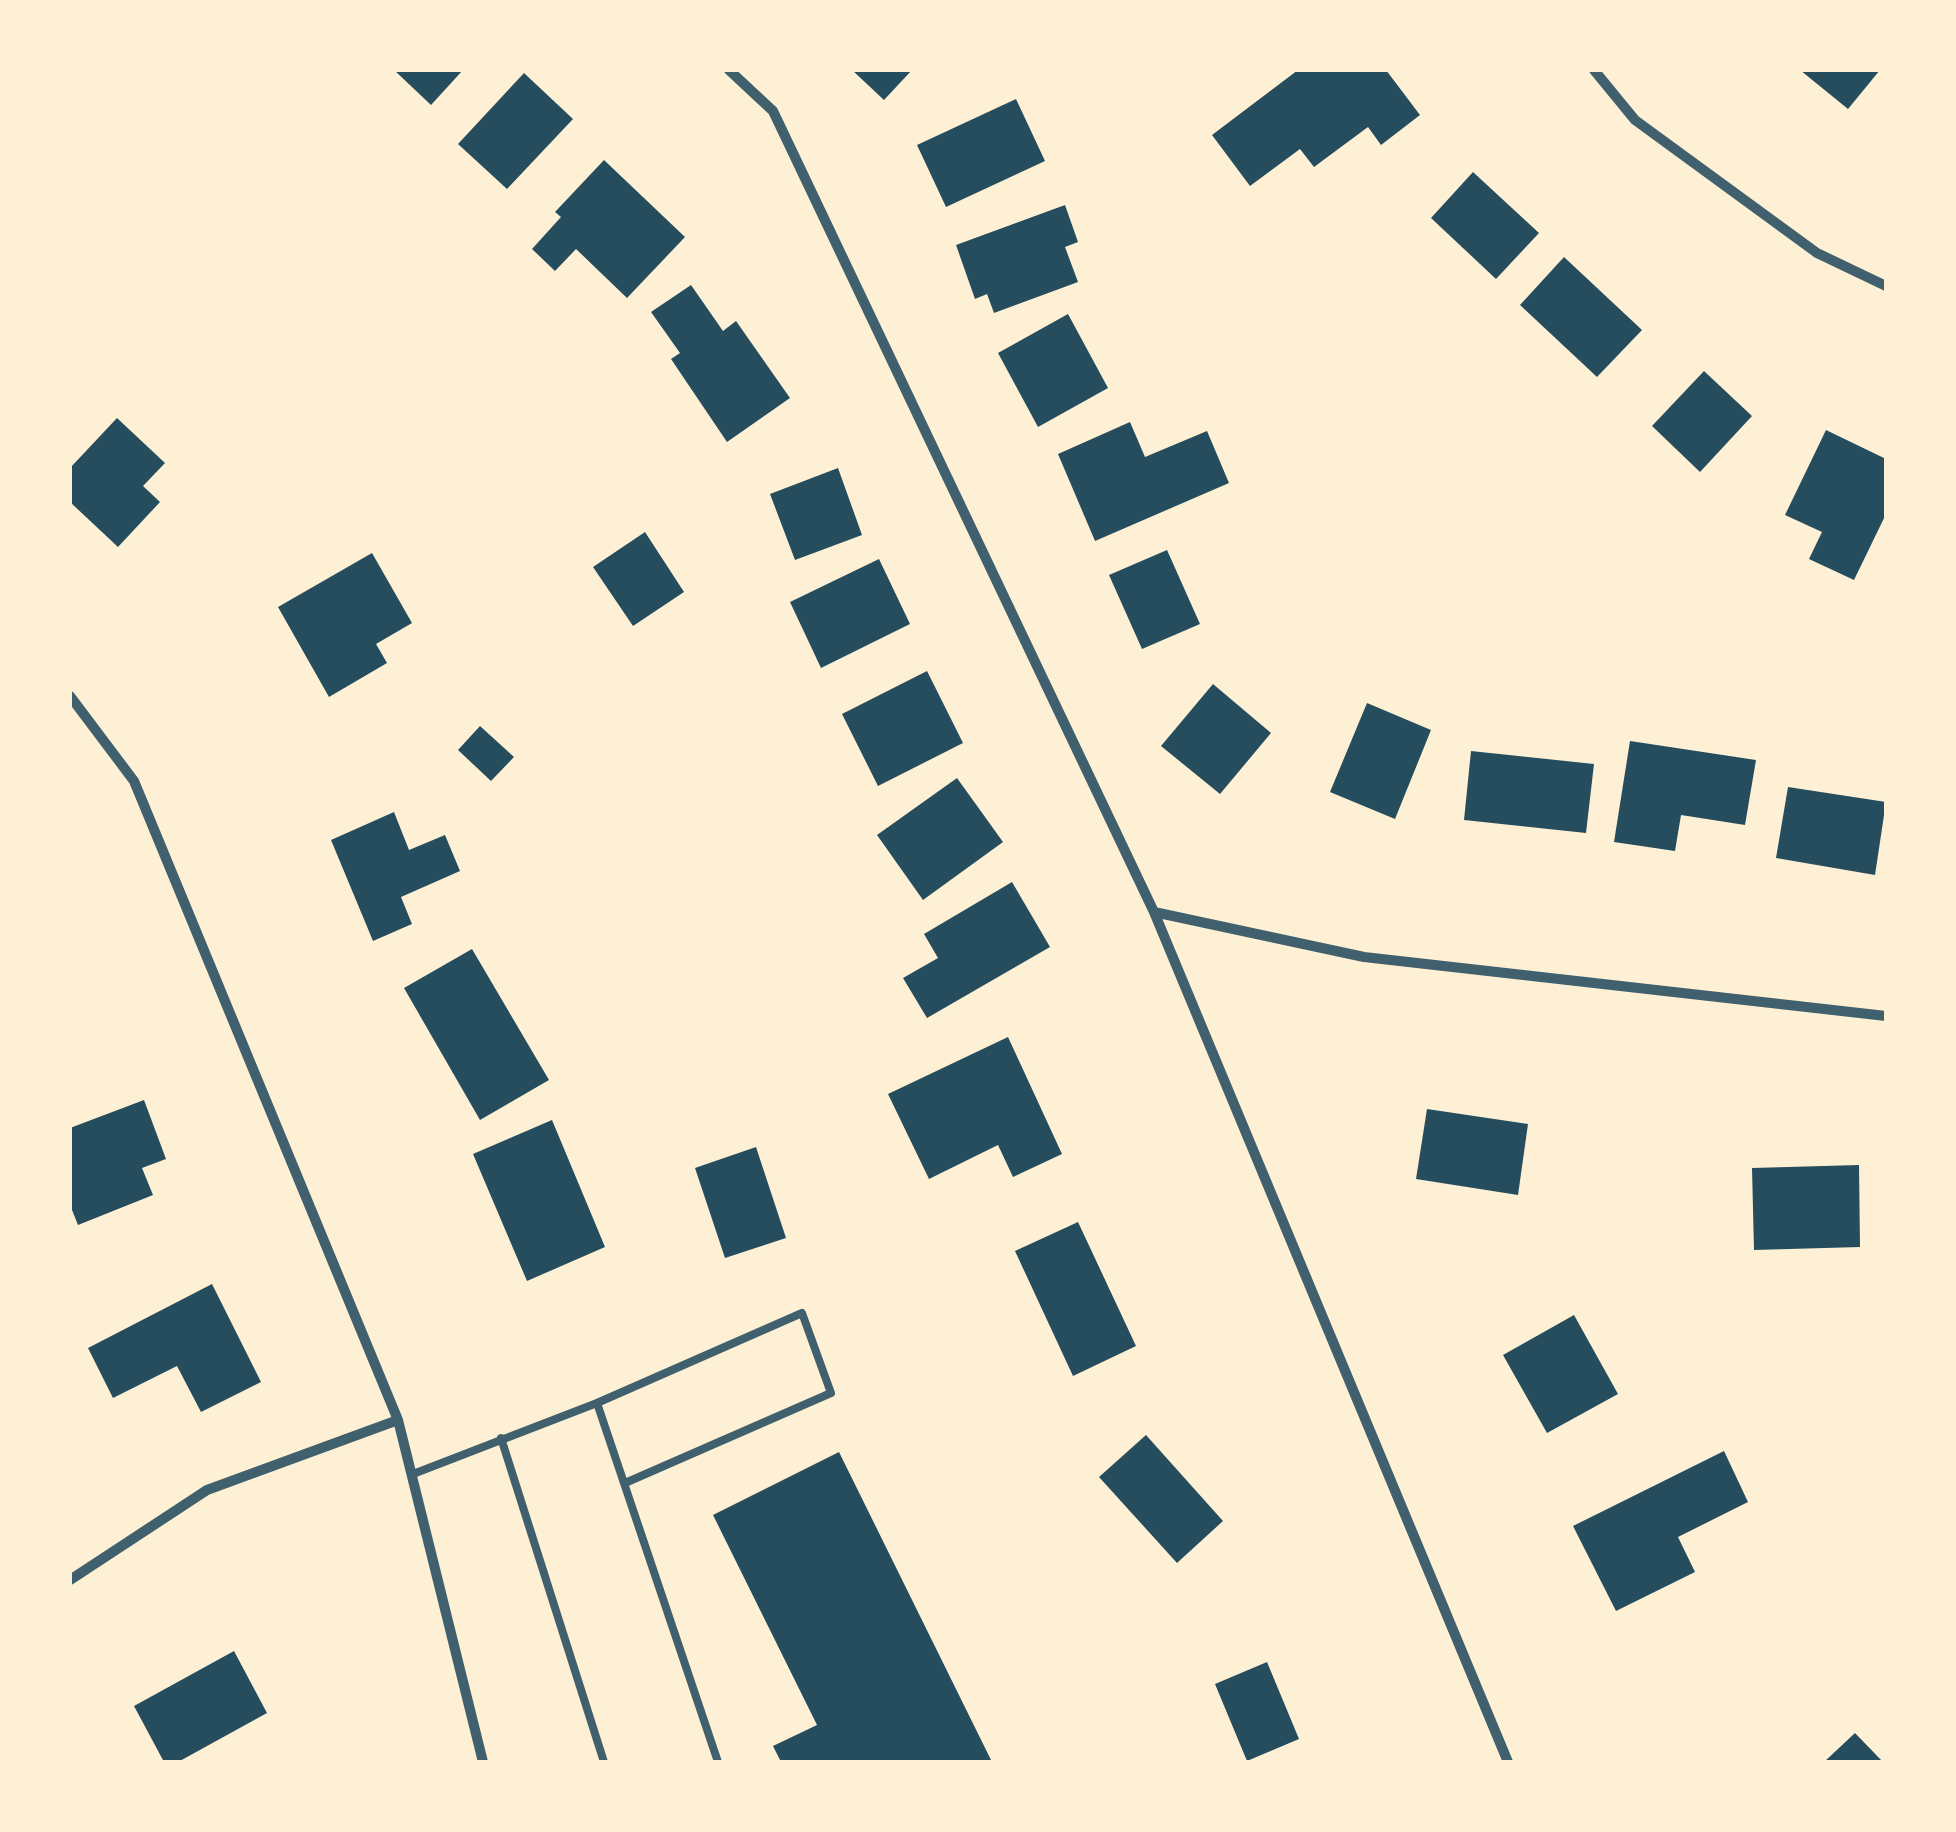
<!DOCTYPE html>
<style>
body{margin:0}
#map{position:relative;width:1956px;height:1832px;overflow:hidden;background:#fdf0d5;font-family:"Varela Round",sans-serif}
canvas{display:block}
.frame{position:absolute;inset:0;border:72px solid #fdf0d5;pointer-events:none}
</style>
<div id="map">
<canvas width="1956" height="1832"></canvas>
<div class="frame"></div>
</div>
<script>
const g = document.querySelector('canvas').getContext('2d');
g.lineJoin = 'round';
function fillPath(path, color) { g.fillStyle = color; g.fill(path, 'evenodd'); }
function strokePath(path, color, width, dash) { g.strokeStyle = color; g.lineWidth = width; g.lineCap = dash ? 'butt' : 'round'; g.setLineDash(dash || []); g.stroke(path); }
const building = new Path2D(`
 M394 70H463L431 105Z
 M852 70H912L884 100Z
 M1298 70H1386L1420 115 1381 145 1368 127 1314 167 1300 149 1250 186 1212 135Z
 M1800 70H1880L1848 109Z
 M524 73 573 119 507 189 458 144Z
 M1016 99 1045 161 946 207 917 145Z
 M604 160 685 237 627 298 576 249 555 271 532 249 561 217 555 212Z
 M1473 172 1539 233 1496 279 1431 218Z
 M1065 205 1078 242 1065 247 1078 282 994 313 987 294 975 299 956 245Z
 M1564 257 1642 330 1597 377 1520 305Z
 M691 285 723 331 736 321 790 398 727 442 671 359 680 353 651 312Z
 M1068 314 1108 388 1038 427 998 353Z
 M1704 371 1752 416 1700 472 1652 426Z
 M117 418 165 463 143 486 160 502 118 547 70 502V468Z
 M1130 422 1145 457 1207 431 1229 483 1095 541 1058 454Z
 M1826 430 1886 459V514L1854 580 1809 559 1822 532 1785 515Z
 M838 468 862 535 795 560 770 494Z
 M645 532 684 592 633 626 593 567Z
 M1167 550 1200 624 1142 649 1109 575Z
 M372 553 412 623 376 644 387 663 329 697 278 607Z
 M879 559 910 624 821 668 790 602Z
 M927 671 963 743 878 786 842 714Z
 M1213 684 1271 733 1220 794 1161 746Z
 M1367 703 1431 730 1395 819 1330 792Z
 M480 726 514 757 491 781 458 750Z
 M1630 741 1756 760 1745 825 1681 815 1675 851 1614 842Z
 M1471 751 1594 764 1586 833 1464 820Z
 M957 778 1003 842 923 900 877 835Z
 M1788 787 1886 802 1875 875 1776 858Z
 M394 812 409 850 445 835 460 871 401 897 412 924 373 941 331 840Z
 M1012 882 1050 947 927 1018 903 978 938 958 924 934Z
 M472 949 549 1080 480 1120 404 988Z
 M1008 1037 1062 1154 1013 1177 998 1145 929 1179 888 1094Z
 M144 1100 166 1159 142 1168 153 1195 78 1225 70 1205V1128Z
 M1427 1109 1528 1124 1518 1195 1416 1179Z
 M552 1120 605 1247 527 1281 473 1154Z
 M756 1147 786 1238 725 1258 695 1168Z
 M1859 1165 1860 1247 1754 1250 1752 1168Z
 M1078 1222 1136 1346 1073 1376 1015 1251Z
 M212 1284 261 1382 201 1412 177 1366 113 1398 88 1348Z
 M1574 1315 1618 1394 1547 1433 1503 1355Z
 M1146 1435 1223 1521 1177 1563 1099 1477Z
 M1724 1451 1748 1502 1678 1537 1695 1572 1616 1611 1573 1526Z
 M839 1452 992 1762H781L773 1746 817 1725 713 1515Z
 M234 1651 267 1713 178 1762H164L134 1706Z
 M1267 1662 1299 1739 1247 1761 1215 1684Z
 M1855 1733 1883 1762H1824Z`);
const service = new Path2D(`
 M597 1403 802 1313 831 1393 625 1483
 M501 1438 604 1762
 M413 1474 597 1403 718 1762`);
const minor = new Path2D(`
 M729 70 773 111 1154 912 1508 1762
 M1594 70 1635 120 1817 253 1886 286
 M70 696 134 781 398 1420 483 1762
 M1154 912 1364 957 1886 1016
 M70 1580 207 1490 398 1420`);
fillPath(building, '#264d5e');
strokePath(service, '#3f606c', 8);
strokePath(minor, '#3f606c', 10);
</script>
